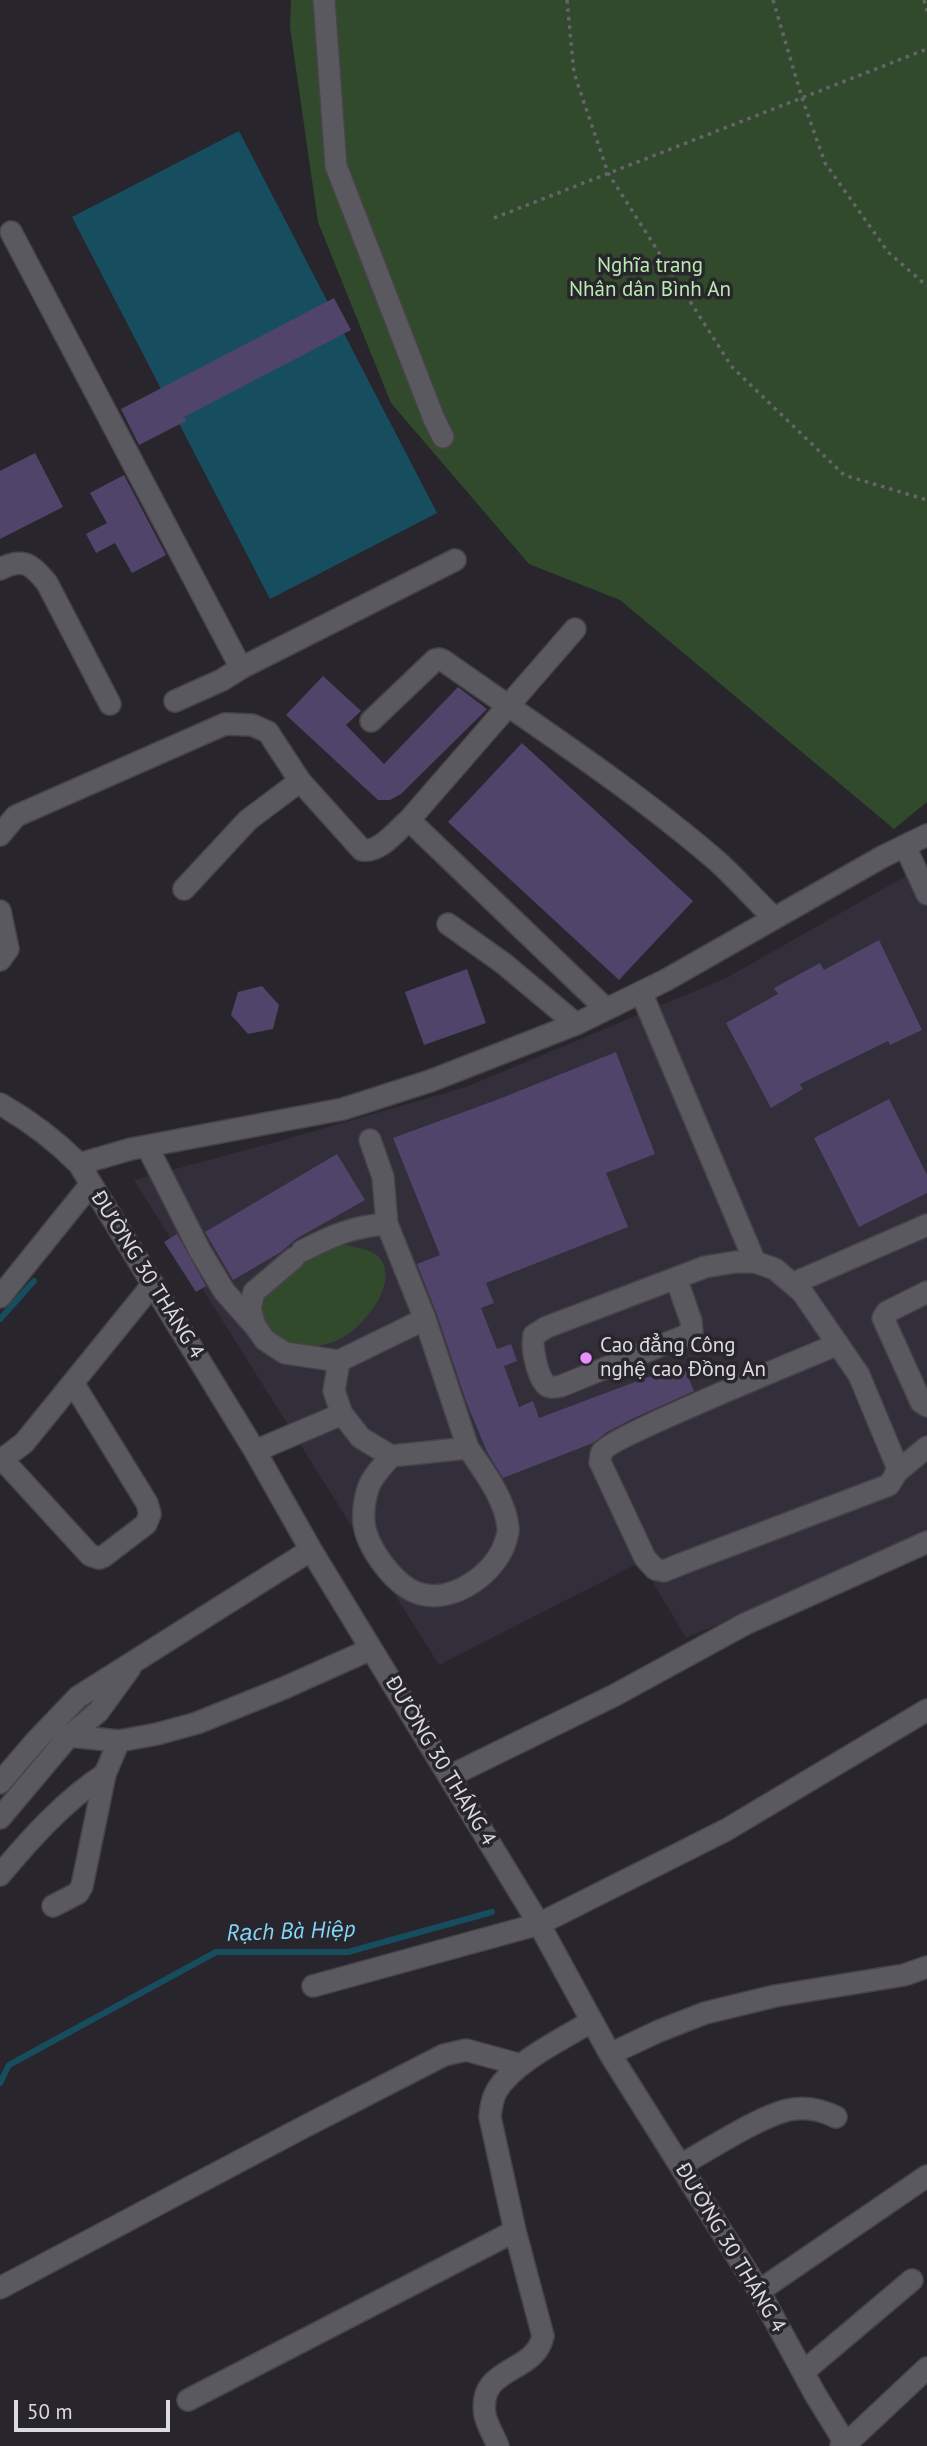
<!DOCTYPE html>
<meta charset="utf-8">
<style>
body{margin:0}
#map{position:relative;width:927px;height:2446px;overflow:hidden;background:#28262c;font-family:"PT Sans",sans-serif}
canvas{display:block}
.scale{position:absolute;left:14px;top:2400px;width:156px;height:32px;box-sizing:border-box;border:4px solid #dcdbdf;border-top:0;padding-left:9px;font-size:21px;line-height:24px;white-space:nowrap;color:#dcdbdf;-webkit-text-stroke:5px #28262c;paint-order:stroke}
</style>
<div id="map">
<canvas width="927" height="2446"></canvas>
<div class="scale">50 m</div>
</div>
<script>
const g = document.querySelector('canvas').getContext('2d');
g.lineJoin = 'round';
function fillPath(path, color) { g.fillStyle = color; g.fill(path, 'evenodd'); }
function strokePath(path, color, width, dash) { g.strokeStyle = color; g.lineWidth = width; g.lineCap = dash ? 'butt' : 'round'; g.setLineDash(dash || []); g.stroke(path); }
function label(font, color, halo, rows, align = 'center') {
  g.font = font + ' "PT Sans",sans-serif'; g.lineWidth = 7; g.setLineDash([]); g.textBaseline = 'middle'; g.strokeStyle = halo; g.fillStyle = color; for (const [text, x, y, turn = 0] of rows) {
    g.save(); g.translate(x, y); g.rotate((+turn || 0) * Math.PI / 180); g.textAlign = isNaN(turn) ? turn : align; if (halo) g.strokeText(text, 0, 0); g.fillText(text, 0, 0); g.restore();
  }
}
const built = new Path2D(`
 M927 864V1537L686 1638 641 1562 439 1665 134 1180 283 1140 466 1087 726 978Z`);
const green = new Path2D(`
 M291 0H927V802L894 829 620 600 529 564 391 403 318 222 290 27Z
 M347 1245C357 1248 370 1249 378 1256 402 1281 364 1326 342 1338 326 1347 306 1348 289 1348L258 1320 260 1300 284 1270 324 1247Z`);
const water = new Path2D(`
 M239 131 437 513 270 599 72 217Z`);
const stream = new Path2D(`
 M0 1319 34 1281
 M0 2083 9 2065 216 1952H348L492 1912`);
const building = new Path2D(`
 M334 298 351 330 184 417 186 421 139 445 121 409Z
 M35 453 63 507 0 539V471Z
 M124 475 166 555 132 573 115 543 96 553 86 534 107 523 90 493Z
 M323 676 361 711 346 725 384 764 458 687 487 709 401 794 390 800H378L286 715Z
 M522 743 693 901 619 980 448 822Z
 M879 940 922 1030 890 1045 888 1041 800 1084 803 1089 771 1108 726 1023 778 994 774 988 820 963 824 970Z
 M467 969 486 1023 424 1045 405 992Z
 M262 986 279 1005 273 1029 248 1034 231 1015 238 992Z
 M616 1052 655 1154 606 1173 628 1227 486 1283 494 1303 481 1308 497 1349 511 1344 517 1361 504 1366 519 1407 533 1401 539 1418 683 1364 694 1391 632 1419 607 1432 593 1443 503 1478 487 1452 467 1404 437 1315 417 1264 440 1255 393 1138 499 1099Z
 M889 1099 927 1175V1193L859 1227 814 1138Z
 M337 1154 365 1200 296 1239 281 1252 233 1280 205 1232Z
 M177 1234 206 1286 196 1292 164 1242Z`);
const path = new Path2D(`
 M567 0 574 73 608 173 732 367 844 475 927 500
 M773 0 802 98 825 163 888 252 927 286
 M924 0 927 11
 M494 218 927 49`);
const minor = new Path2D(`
 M324 0 336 166 434 419 443 437
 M11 232 241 668 222 680 175 701
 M0 569C23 557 32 564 47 583L110 704
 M241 668 455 560
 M371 721 435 660 439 659 444 661C536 726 631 787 717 861 737 879 755 900 774 918
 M409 820 575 629
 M0 835 16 816 225 724 252 725 268 732 300 781 362 850C380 853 396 831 409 820L606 1009
 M905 846 927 894
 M184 889 248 820 300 781
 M0 911 8 949 0 960
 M448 924 503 963 576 1024
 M641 992 755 1262
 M0 1104C30 1121 55 1140 79 1164L255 1451 311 1550 539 1924 610 2054 759 2291 815 2394 847 2446
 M370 1140 383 1177 387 1224
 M147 1146 200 1251 224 1291 255 1326
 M79 1164 131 1149 343 1109 430 1081 576 1024 666 980 882 857 927 835
 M302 1251C332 1236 353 1226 387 1224L425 1319 468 1448
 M294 1258 254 1292 250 1309 255 1326 265 1340 285 1353 339 1361 425 1319
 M676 1278 691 1321 692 1331 687 1335 561 1386C556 1387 549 1389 545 1384 537 1374 531 1347 534 1335L547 1327 705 1267 735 1262H755L775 1269 802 1292 859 1375 896 1464 897 1472 889 1485 681 1564 664 1571 655 1569 645 1558 600 1462C601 1459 600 1455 602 1452 610 1437 808 1357 838 1344
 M794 1283 927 1225
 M927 1292 887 1312 883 1318 921 1402 927 1406
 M0 1297 91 1184
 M339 1361 334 1391 342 1414
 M255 1451 342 1414 361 1438 391 1456 468 1448C483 1470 506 1500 508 1528 509 1532 506 1539 505 1543 495 1573 454 1603 421 1594 396 1588 367 1548 364 1523 363 1511 365 1497 369 1486 373 1475 384 1465 391 1456
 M2 1459 90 1555 99 1558 104 1556 146 1524 150 1514 147 1503 73 1383
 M0 1461 24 1443 153 1284
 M897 1472 927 1447
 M69 1736 119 1741 157 1734 197 1723 284 1688 371 1649
 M450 1776 615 1695 745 1624 927 1542
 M0 1783 35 1742 78 1697 311 1550
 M0 1818 69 1736 98 1712 130 1668
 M0 1875C31 1838 64 1801 105 1774
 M53 1906 78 1893 82 1886 105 1774 119 1741
 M313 1986 539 1924 726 1830 927 1710
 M610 2054 659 2031 705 2013 775 1996 904 1975 927 1967
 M681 2165C708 2150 766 2112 794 2109 809 2107 822 2110 836 2117
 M0 2288 300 2129 444 2055 466 2050 521 2065
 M759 2291 927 2176
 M803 2372 912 2280
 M188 2400 515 2231
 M498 2446C494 2436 487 2425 485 2415 477 2365 535 2375 543 2336L515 2231 490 2117C491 2107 492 2099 497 2090 515 2061 563 2039 592 2021
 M841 2446 846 2444 927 2368`);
const markers = [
 [586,1358,7,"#ea8dfd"]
];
const parkNames = [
 ["Nghĩa trang",650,266],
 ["Nhân dân Bình An",650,290]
];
const streetNames = [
 ["ĐƯỜNG 30 THÁNG 4",147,1275,58],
 ["ĐƯỜNG 30 THÁNG 4",440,1761,59],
 ["ĐƯỜNG 30 THÁNG 4",730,2248,59]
];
const poiNames = [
 ["Cao đẳng Công",600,1346],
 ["nghệ cao Đồng An",600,1370]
];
const waterNames = [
 ["Rạch Bà Hiệp",291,1932,-2]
];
fillPath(built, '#322e3a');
fillPath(green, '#314a2c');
fillPath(water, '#164e60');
strokePath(stream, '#164e60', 6);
fillPath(building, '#51446a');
strokePath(minor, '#464449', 24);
strokePath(path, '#66646a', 3.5, [3.5, 5]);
strokePath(minor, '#5b5960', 21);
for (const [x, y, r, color] of markers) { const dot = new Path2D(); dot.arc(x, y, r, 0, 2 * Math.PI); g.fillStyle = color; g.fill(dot); strokePath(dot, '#28262c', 2.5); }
label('21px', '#b9eaaf', '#28262c', parkNames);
label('21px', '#dcdbdf', '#28262c', streetNames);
label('21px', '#dcdbdf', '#28262c', poiNames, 'left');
label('italic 23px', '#82d7f7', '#28262c', waterNames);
</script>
